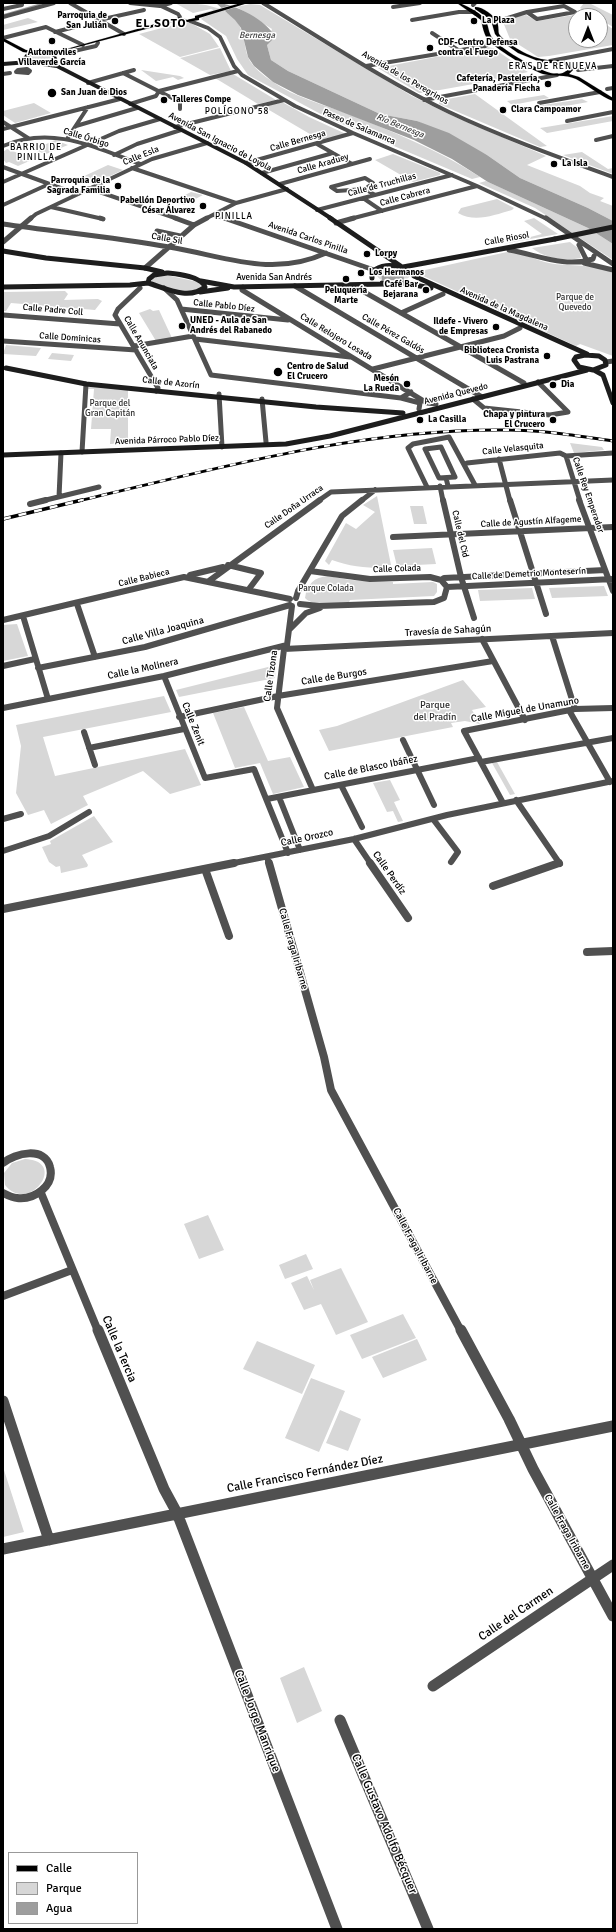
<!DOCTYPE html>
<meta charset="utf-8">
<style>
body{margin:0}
#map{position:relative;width:616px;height:1932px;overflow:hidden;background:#fff;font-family:Signika,sans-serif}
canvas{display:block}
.frame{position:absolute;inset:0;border:4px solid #000;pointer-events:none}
.legend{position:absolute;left:8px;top:1852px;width:130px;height:72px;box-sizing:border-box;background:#fff;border:1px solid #999;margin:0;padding:5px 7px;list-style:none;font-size:12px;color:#000}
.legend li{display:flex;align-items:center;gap:8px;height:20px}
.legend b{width:20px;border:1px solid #999}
.north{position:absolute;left:568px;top:8px;width:40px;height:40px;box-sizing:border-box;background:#fff;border:1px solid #999;border-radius:50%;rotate:0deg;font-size:11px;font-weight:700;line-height:16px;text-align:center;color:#000}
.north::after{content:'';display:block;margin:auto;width:14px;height:18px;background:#000;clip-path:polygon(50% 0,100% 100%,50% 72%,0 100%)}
</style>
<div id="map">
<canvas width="616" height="1932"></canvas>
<div class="frame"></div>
<ul class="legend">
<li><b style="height:5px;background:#000"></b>Calle</li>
<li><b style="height:11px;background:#d7d7d7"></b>Parque</li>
<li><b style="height:11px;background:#9e9e9e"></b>Agua</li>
</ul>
<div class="north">N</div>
</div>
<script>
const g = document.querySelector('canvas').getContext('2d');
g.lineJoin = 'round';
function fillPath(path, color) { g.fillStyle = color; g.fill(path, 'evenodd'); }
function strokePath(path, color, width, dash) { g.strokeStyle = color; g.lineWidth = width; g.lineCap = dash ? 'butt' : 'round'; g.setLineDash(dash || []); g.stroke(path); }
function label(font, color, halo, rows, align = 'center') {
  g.font = font + ' Signika,sans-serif'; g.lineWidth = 3; g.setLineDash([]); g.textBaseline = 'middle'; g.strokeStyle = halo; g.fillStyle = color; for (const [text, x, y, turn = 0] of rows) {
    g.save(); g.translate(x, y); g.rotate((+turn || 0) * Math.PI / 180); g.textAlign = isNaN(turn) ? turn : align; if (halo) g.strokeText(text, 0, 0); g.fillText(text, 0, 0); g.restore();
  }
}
const green = new Path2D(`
 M175 3C196 3 230 4 240 27 245 36 244 47 248 57 252 67 264 76 273 82 294 97 322 104 346 113 393 132 437 149 480 177L472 179 330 119 248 75 237 59 226 36 201 19 203 17 218 12 211 9 193 13Z
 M584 3H594L591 4 613 15V27L600 19V16H594L580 8Z
 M250 4 260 5 412 96 451 115 546 156 527 165 580 186 590 193 604 198 600 201 613 206V221L588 208 520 178 487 155 417 121 380 114 288 71 271 60 267 45 272 29 237 7Z
 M586 13 591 16H576V40H600V21L613 29V45L549 56 538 57 510 39 503 22 506 18 526 15 537 21Z
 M28 18 38 22 3 30V25Z
 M189 22 210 34 219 47 180 57 139 34 181 23Z
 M488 47 493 48 528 72 479 83 423 93H419L378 68Z
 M220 48 231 71 210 75 180 58Z
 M37 54 48 55 52 58 41 62 29 60 31 56Z
 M141 70 180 76 184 78 178 80 173 77 156 81Z
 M233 74 276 100 258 104 215 78Z
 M475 94 547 146 540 147 439 104V101L442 100Z
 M544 95 549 98 512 105 507 101Z
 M582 99 588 102 544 110 537 106Z
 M282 102 309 117 346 134 320 140 264 107Z
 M34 103 51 113 15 123 3 115V111Z
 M613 116V121L547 133 540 128Z
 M55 140 68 145 46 154 33 150Z
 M7 149 34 159 18 166 9 162 6 163 3 159V152Z
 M582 152 608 169 613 168V174L563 155Z
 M393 154 440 173V175L413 182 375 160Z
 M108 165 123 170 93 184 78 179Z
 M486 181 588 228 613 244V260L535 208 479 183Z
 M191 192 203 195 184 205 173 201Z
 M497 199 514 208 512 210C494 215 475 223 458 213L461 208Z
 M534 218 558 234 503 244 542 234 524 221Z
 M570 242 579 249 581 258C565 261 546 259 532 248Z
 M507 252C522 252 535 260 549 263 570 267 592 263 613 273V356L580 344 576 346 421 275 420 273 425 270Z
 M386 268 402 269 410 276C404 285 383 285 377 276L379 271Z
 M166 275 198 282 202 287C191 296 163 288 152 282V280L155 277Z
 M65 291 68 294 64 300 98 299 102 301 95 310 11 303 6 311H3V292Z
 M150 309 153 311 159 310 172 338 156 341 139 313Z
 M6 345 41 348 36 356 3 354Z
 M52 353 74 355 71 361 48 359Z
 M88 386 128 390V443L110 444 111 429H91L94 389H87Z
 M570 443 602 447 604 450 574 453Z
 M377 496 391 565H382V568C365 568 348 566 332 560L329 565 325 561 346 523 356 529 375 512 363 505Z
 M410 506H423L427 524H414Z
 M432 548 436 564 397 566 393 550Z
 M328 576 350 580 393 582V584L433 582 437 584V592L434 596 350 600 349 602C336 603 315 608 305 598 307 584 314 577 328 576Z
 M604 586 608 596 552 598 549 588Z
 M532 588 535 599 480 601 478 590Z
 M17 624 28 656 3 661V625Z
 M276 665 275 678 179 697 176 690Z
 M463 680 486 707 472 710 480 724 465 721 451 723 453 727 329 751 319 730 337 726Z
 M164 696 171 712 43 737 55 776 185 749 201 785 170 794 143 771 83 796 88 805 51 824 44 810 28 815 16 793 21 746 16 725Z
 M244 707 268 761 290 757 304 787 273 794 260 763 235 768 213 713Z
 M497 762 515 794 510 795 492 763Z
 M390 780 400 800 394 802 403 821 398 822 393 811 387 812 373 783Z
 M94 816 113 842 82 855 88 865 87 867 61 873 60 866 56 867 49 862 42 847 51 844 50 841Z
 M25 1159C69 1161 29 1215 5 1185L4 1173 12 1163Z
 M208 1215 224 1250 199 1259 184 1224Z
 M306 1254 313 1269 285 1279 279 1265Z
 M341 1268 368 1322 336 1335 321 1304 304 1310 291 1283 307 1276 314 1290 310 1280Z
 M403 1314 416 1338 362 1359 350 1335Z
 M417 1339 427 1360 383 1378 372 1357Z
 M257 1341 315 1365 302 1394 243 1369Z
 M311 1378 345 1391 319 1452 285 1438Z
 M340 1410 361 1419 348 1451 326 1443Z
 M3 1467 24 1532 3 1537Z
 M304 1667 322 1711 297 1723 280 1678Z`);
const water = new Path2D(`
 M216 3C234 3 268 21 275 37L267 45 271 60 288 71 380 114 417 121 449 133 487 155 520 178 588 208 613 221V244L588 228 488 182 452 159 414 140 298 95 273 82 254 66 248 57 241 28 235 20Z
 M381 270H403L404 280H382Z`);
const stream = new Path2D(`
 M3 15 44 3`);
const streetFar4 = new Path2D(`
 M70 3 124 34
 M130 3 160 6 171 3
 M263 3C324 40 385 81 449 112 502 137 558 157 613 177
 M473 5 475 3
 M161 6 178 14 180 17
 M564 6 575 12 537 19 527 12Z
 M393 7 420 3
 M3 9 22 5V3
 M3 17 54 3
 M99 20 144 10
 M412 20 459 12H474
 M190 21 208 28 220 37 234 66 242 75 295 106 353 133 477 186 547 219
 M495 22 527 12
 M55 32 75 27
 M432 33 458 50
 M3 38 46 27 83 45
 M61 54 96 46 98 43
 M550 61 613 49
 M366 66 485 46 492 41
 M27 69 30 71 28 73 16 72 18 70Z
 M578 70 613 66
 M123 73 180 102V109
 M3 74 10 73
 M88 83 134 70
 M607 89 613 88
 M424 100 557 75
 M539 103 600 92
 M130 104 156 96 159 91 238 71
 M567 121 613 112
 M3 122 28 138
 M76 126 137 108
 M175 127 284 100
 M3 129 120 99
 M67 139 88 107
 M596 140 613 136
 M317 144 352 164
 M3 146C52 125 94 147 140 164
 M114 155 137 144 181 130
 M246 163 353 133
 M3 167 77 194
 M132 168 236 203
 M262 173 333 153
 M365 178 373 183 365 189 337 191 331 187Z
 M3 182 119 131 160 119
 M280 184 370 159
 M88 188 178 219
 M365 189 375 195
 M363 198 382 211
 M3 205 49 184
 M51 207 103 219
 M317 210 452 175
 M214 215 227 219
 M30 219 36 214 152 159 207 143
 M205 219 236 203 287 189
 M350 219 477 186`);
const streetFar3 = new Path2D(`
 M100 218 103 219
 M175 218 194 225
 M224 218 374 270
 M546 218 613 264
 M336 223 354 218
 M3 224C58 232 114 237 169 247 224 256 272 278 326 253
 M157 231 180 236
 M3 242 31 218
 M579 245 586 259
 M509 250C538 255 564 268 593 259L594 256
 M584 263 613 270
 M145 268 194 225 207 218
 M364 285 359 289 524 383
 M295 286 482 397
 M243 287 242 290 427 403 436 404
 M140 288 118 309 115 315 158 388 156 391
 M164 288 177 300 211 375 401 398 411 392
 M181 309 288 320
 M401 313 443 294
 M3 315 120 324
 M195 339 350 357
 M3 341 136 350
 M134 346 193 336
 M606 362 613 361
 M373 369 504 336 520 328
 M219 394 222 447
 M401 398 420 403 419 409
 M262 399 266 442
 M473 399 484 408 550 415 568 412 538 382
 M441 447 455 477 439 478 425 449Z
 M82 452 86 384
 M566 456 613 453
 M499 459 510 501
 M467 463 560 453 566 456 580 501
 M446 478 448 486
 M440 486 443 501
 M427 487 408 448 413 444 449 437 475 485
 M59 497 61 453
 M42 501 99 487
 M318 501 331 492 613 480
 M361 501 375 490`);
const streetFar2 = new Path2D(`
 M443 500 461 577 474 618
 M510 500 546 614
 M579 500 613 591
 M30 504 46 500
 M393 537 613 527
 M228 565 261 573 249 589
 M190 575 223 567
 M441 580 444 578 605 570
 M209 581 320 500
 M447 587 613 579
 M296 598 298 591 342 516 362 500
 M77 604 95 657
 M300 604 319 606 434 602 444 598 447 587 441 580 430 577 370 579 310 571
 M292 606 287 645 284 649 277 708 313 790
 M23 616 48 699
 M3 620 184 577 290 599
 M289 630 306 613 320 608
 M552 636 575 709
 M482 639 525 720
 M284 649 613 633
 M3 666 35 659
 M38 668 145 647 290 605
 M164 676 205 778 254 769 288 853
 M3 708 164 676 287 645
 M570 712 610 782
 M179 717 278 696 493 661
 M84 732 95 765
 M403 740 434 805
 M89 748 184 729
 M481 762 613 738
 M341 785 362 827
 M279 797 300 850
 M267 799 479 758
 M516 800 560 864
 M503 803 464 731 575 709 613 708
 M3 819 21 814
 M433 819 458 852 451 862
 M354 839 371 864
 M3 851 49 836 89 812
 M267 857 269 864
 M229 864 354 839 447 815 613 781`);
const streetFar1 = new Path2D(`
 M269 863 324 1057 331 1090 461 1331
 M370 863 408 918
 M205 869 229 936
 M493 886 559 863
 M3 909 234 863
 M587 952 613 951
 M3 1163C15 1153 45 1146 50 1167 55 1186 34 1200 17 1198 13 1198 7 1195 3 1193
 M41 1193 98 1331
 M3 1296 72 1270`);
const street = new Path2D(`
 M98 1330 164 1489 177 1513 337 1929
 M461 1330 509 1419 533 1469 613 1616
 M3 1401 49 1540
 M3 1549 613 1426
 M433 1686 613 1565
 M340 1720 428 1929`);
const secondaryFar1 = new Path2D(`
 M3 64 29 62
 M43 64 57 66 246 163 332 219`);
const secondary = new Path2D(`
 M330 218 402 267
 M3 251 46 258 145 268 162 272
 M403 267 555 239
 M167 273C177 274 201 276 205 287 189 301 165 288 148 283L149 279 154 275Z
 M414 276 587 354
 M372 278V272C381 264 391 265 402 267
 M201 281 234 287 386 284
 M382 283 396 285 407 282
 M404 283 431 288
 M3 287 130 285 148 283
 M200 292 228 288
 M585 355 599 356 605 360 606 365 593 370 579 367 574 360 576 357Z
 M6 368 86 384 316 407 403 413
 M594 370 603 375 613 403
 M3 455 286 444 330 436 587 370`);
const primary = new Path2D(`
 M241 3H248L199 18V20L187 22 180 20 55 53 57 59C47 68 31 67 22 59L26 54 31 53 23 52 3 41V38L26 50 46 52 63 50 180 17 187 20 195 18V16ZM40 54 51 55 53 58C45 64 35 64 27 59L30 56Z
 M457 3C463 3 482 14 485 19 489 26 488 33 493 39 502 50 543 74 557 74 563 74 566 71 570 68L562 63H537L538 61 518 53 501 41 495 34 491 20 475 9V7C483 7 494 15 497 22 499 26 498 31 499 34 502 39 509 43 513 46 522 52 532 57 541 59 554 62 566 56 575 68L569 74 579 77 613 98V101C600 96 589 86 576 79 565 74 554 77 543 74 529 69 501 52 490 42 484 36 483 28 481 20Z`);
const railFar1 = new Path2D(`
 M78 501C219 468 362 428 508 430 543 430 578 436 613 441`);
const rail = new Path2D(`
 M3 519 82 500`);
const secondaryBridge = new Path2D(`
 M555 239 613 227`);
const markers = [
 [115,21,4,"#000"],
 [474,21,4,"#000"],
 [52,41,4,"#000"],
 [430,48,4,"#000"],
 [548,84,4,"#000"],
 [52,93,5,"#000"],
 [164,100,4,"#000"],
 [503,110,4,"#000"],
 [554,164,4,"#000"],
 [118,186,4,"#000"],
 [203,206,4,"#000"],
 [367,254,4,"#000"],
 [361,273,4,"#000"],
 [346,279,4,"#000"],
 [426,290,4,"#000"],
 [182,326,4,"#000"],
 [496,327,4,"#000"],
 [547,356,4,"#000"],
 [278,372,5,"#000"],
 [407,384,4,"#000"],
 [553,385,4,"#000"],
 [420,420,4,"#000"],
 [553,420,4,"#000"]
];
const farPoinames = [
 ["Parroquia de",107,16,"right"],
 ["San Julián",107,26,"right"],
 ["La Plaza",482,21],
 ["CDF-Centro Defensa",438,43],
 ["contra el Fuego",438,53],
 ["Automoviles",52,53,"center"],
 ["Villaverde García",52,63,"center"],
 ["Cafetería, Pastelería,",540,79,"right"],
 ["Panadería Flecha",540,89,"right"],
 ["San Juan de Dios",61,93],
 ["Talleres Compe",172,100],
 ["Clara Campoamor",511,110],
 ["La Isla",562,164],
 ["Parroquia de la",110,181,"right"],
 ["Sagrada Familia",110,191,"right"],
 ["Pabellón Deportivo",195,201,"right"],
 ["César Álvarez",195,211,"right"],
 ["Lorpy",375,254],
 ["Los Hermanos",369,273],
 ["Café Bar",418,285,"right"],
 ["Bejarana",418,295,"right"],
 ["Peluquería",346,291,"center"],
 ["Marte",346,301,"center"],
 ["UNED - Aula de San",190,321],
 ["Andrés del Rabanedo",190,331],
 ["Ildefe - Vivero",488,322,"right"],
 ["de Empresas",488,332,"right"],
 ["Biblioteca Cronista",539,351,"right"],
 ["Luis Pastrana",539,361,"right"],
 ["Centro de Salud",287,367],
 ["El Crucero",287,377],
 ["Mesón",399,379,"right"],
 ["La Rueda",399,389,"right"],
 ["Dia",561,385],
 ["Chapa y pintura",545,415,"right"],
 ["El Crucero",545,425,"right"],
 ["La Casilla",428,420]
];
const farWaternames = [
 ["Bernesga",257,36],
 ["Río Bernesga",400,126,22]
];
const farNeighbourhoodnames = [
 ["ERAS DE RENUEVA",553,67],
 ["POLÍGONO 58",237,112],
 ["BARRIO DE",36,148],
 ["PINILLA",36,158],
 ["PINILLA",234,217]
];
const farStreetnames = [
 ["Avenida de los Peregrinos",405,78,30],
 ["Paseo de Salamanca",359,127,23],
 ["Calle Órbigo",86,138,17],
 ["Calle Bernesga",298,141,-16],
 ["Avenida San Ignacio de Loyola",220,142,28],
 ["Calle Esla",141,156,-22],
 ["Calle Araduey",323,164,-16],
 ["Calle de Truchillas",382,185,-15],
 ["Calle Cabrera",405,197,-15],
 ["Avenida Carlos Pinilla",308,238,19],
 ["Calle Sil",167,239,10],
 ["Calle Riosol",507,239,-10],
 ["Avenida San Andrés",274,278],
 ["Calle Pablo Díez",224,306,6],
 ["Avenida de la Magdalena",504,309,24],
 ["Calle Padre Coll",53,310,5],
 ["Calle Pérez Galdós",393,334,30],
 ["Calle Relojero Losada",336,337,31],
 ["Calle Dominicas",70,338,4],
 ["Calle Anunciata",141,343,60],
 ["Calle de Azorín",171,383,6],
 ["Avenida Quevedo",456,394,-14],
 ["Avenida Párroco Pablo Díez",167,440,-2],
 ["Calle Velasquita",513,449,-6],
 ["Calle Rey Emperador",588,495,71],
 ["Calle Doña Urraca",294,507,-35],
 ["Calle de Agustín Alfageme",531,522,-3],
 ["Calle del Cid",460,534,77],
 ["Calle Colada",397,569,-2],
 ["Calle de Demetrio Monteserín",529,574,-3],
 ["Calle Babieca",144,578,-14]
];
const farParknames = [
 ["Parque de",575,298],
 ["Quevedo",575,308],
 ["Parque del",110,404],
 ["Gran Capitán",110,414],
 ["Parque Colada",326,589]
];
const streetNames = [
 ["Calle Villa Joaquina",163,631,-15],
 ["Travesía de Sahagún",448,631,-3],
 ["Calle la Molinera",143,669,-12],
 ["Calle Tizona",271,676,-82],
 ["Calle de Burgos",334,677,-9],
 ["Calle Miguel de Unamuno",525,710,-10],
 ["Calle Zenit",193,724,68],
 ["Calle de Blasco Ibáñez",371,768,-11],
 ["Calle Orozco",307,838,-12],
 ["Calle Perdíz",389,873,55],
 ["Calle Fraga Iribarne",293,949,74],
 ["Calle Fraga Iribarne",415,1246,62],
 ["Calle Fraga Iribarne",567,1532,61]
];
const parkNames = [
 ["Parque",435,705],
 ["del Pradín",435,717]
];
const farDistrictnames = [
 ["EL SOTO",161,24]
];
const nearStreetnames = [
 ["Calle la Tercia",119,1349,67],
 ["Calle Francisco Fernández Díez",305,1474,-11],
 ["Calle del Carmen",516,1614,-34],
 ["Calle Jorge Manrique",257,1721,69],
 ["Calle Gustavo Adolfo Bécquer",384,1824,67]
];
fillPath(green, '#d7d7d7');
fillPath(water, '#9e9e9e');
strokePath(stream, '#9e9e9e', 1.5);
strokePath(primary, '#dbdbdb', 1);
strokePath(streetFar4, '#505050', 4);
strokePath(streetFar3, '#505050', 5);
strokePath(streetFar2, '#505050', 6);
strokePath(streetFar1, '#505050', 8);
strokePath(street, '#505050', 11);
strokePath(secondaryFar1, '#1d1d1d', 4);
strokePath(secondary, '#1d1d1d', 5);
fillPath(primary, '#000');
strokePath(railFar1, '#000', 3);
strokePath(rail, '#000', 3.5);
strokePath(railFar1, '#fff', 2, [6]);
strokePath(rail, '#fff', 2.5, [8]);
strokePath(secondaryBridge, '#1d1d1d', 5);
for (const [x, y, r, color] of markers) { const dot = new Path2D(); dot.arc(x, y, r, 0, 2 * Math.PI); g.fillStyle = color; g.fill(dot); strokePath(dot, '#fff', 1.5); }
label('bold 9px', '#000', '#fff', farPoinames, 'left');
label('italic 9px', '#3f3f3f', '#fff', farWaternames);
g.letterSpacing = '1px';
label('9px', '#000', '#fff', farNeighbourhoodnames);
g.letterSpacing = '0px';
label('9px', '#000', '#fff', farStreetnames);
label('9px', '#2e2e2e', '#fff', farParknames);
label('10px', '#000', '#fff', streetNames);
label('10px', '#2e2e2e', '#fff', parkNames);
g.letterSpacing = '1px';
label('bold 12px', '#000', '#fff', farDistrictnames);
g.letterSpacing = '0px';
label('12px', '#000', '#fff', nearStreetnames);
</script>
